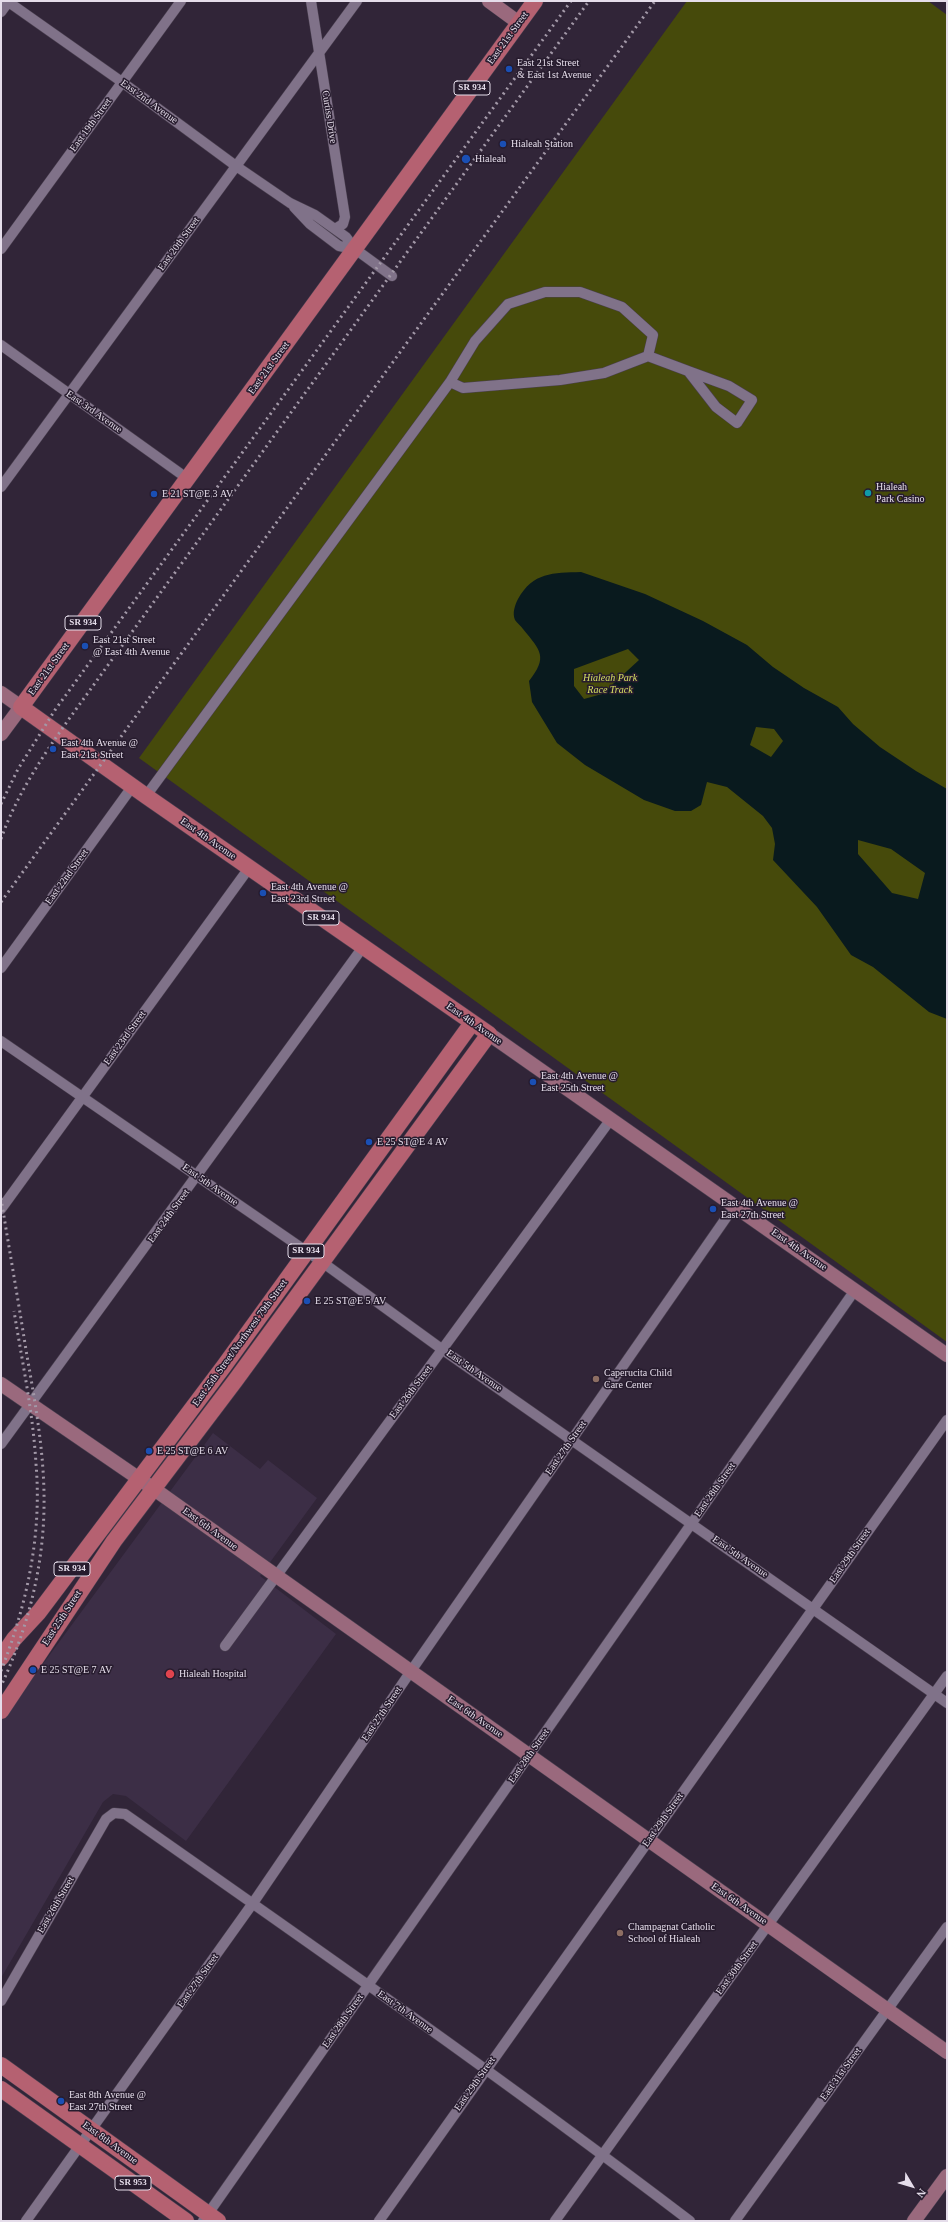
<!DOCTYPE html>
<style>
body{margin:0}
#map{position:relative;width:948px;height:2222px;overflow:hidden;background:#312538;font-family:"Times New Roman",serif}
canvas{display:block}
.frame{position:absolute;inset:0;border:2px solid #e5ddea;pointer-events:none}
.north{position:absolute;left:892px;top:2166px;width:40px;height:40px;-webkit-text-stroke:3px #271c2e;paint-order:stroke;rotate:128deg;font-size:11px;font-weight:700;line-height:16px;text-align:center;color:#e5ddea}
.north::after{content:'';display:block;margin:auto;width:14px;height:18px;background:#e5ddea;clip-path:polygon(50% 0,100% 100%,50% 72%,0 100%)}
</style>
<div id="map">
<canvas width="948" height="2222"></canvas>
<div class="frame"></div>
<div class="north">N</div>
</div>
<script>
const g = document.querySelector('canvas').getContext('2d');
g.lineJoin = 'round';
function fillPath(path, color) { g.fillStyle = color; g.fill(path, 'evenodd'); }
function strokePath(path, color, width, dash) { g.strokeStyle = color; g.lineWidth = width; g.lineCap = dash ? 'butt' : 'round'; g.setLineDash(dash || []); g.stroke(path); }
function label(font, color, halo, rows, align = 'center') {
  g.font = font + ' "Times New Roman",serif'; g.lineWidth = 3; g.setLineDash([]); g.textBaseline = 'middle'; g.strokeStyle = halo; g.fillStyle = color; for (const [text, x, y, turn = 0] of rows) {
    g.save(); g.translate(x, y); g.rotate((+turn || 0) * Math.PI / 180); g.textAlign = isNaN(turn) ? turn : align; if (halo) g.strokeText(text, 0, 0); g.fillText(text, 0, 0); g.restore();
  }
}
const built = new Path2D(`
 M213 1433 260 1469 268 1460 317 1498 260 1576 336 1634 186 1841 126 1796 113 1794 103 1802 1 1978V1721Z`);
const green = new Path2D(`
 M687 1H928L947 15V1342L139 758Z`);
const water = new Path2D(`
 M581 572 645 594 703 621 747 645 773 667 804 688 838 707 853 724 880 747 916 771 947 789V1019L929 1012 873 967 851 955 817 907 773 860 775 844 772 828 763 816 727 787 707 782 701 805 691 811H675L644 800 585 765 557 743 532 702 529 681C548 657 541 651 523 629 521 626 517 623 515 620 512 613 515 605 518 599 533 572 553 573 581 572ZM628 649 639 660 602 694 584 699 574 686V669ZM756 727 774 729 783 741 771 757 750 745ZM858 840 891 849 925 873 918 899 892 893 858 854Z`);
const street = new Path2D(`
 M7 1 122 82 236 166 290 203 315 215 346 237 355 249 392 276
 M311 1 345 217 343 224 335 229
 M1 12 9 1
 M294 207 310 224 339 246 355 249
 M1 249 181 1
 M1 345 188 479
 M648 356 688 371 716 407 737 423 752 400 729 386 688 371
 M1 487 357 1
 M146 796 450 382 475 341 508 304 545 292H580L622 307 653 335 648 356 604 373 560 380 463 388 450 382
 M1 968 132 787
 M1 1041 322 1262 443 1350 947 1703
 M1 1209 249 868
 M1 1444 363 947
 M225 1646 611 1119
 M1 2001 106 1819 114 1813 125 1814C315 1947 505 2080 690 2221
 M26 2221 253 1903 411 1671 735 1205
 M203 2221 855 1290
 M379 2221 947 1420
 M555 2221 947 1676
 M735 2221 947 1927`);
const secondary = new Path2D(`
 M489 1 519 23
 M1 693 21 707 1 734
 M489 1034 947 1355
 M1 1384 154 1489 947 2052
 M914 2221 947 2176`);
const primary = new Path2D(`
 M1 1658 14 1639 39 1612 224 1366 472 1023
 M1 1711 114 1541 235 1381 489 1034 146 796 21 707 535 1
 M1 2065 218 2221
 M1 2089 186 2221`);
const rail = new Path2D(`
 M1 804 18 769 55 710 571 1
 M1 839C16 796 42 757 69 719L589 1
 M1 902 655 1
 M1 1198C9 1248 18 1299 26 1350 35 1402 45 1455 44 1508 43 1570 27 1630 1 1686
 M1 1671C27 1604 42 1535 36 1464 33 1412 22 1361 14 1311`);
const markers = [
 [509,69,4,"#1a4fb4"],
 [503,144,4,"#1a4fb4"],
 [466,159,5,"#1a4fb4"],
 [868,493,4,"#0f9aa8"],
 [154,494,4,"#1a4fb4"],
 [85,646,4,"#1a4fb4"],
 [53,749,4,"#1a4fb4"],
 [263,893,4,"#1a4fb4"],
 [533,1082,4,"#1a4fb4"],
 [369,1142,4,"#1a4fb4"],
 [713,1209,4,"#1a4fb4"],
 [307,1301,4,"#1a4fb4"],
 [596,1379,4,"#8d6e63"],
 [149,1451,4,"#1a4fb4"],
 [33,1670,4,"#1a4fb4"],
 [170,1674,5,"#e0444e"],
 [620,1933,4,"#8d6e63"],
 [61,2101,4,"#1a4fb4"]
];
const shields = [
 [472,88,36],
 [83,623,36],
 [321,918,36],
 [306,1251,36],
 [72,1569,36],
 [133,2183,36]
];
const shieldNames = [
 ["SR 934",472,88],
 ["SR 934",83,623],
 ["SR 934",321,918],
 ["SR 934",306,1251],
 ["SR 934",72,1569],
 ["SR 953",133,2183]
];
const streetNames = [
 ["East 21st Street",508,38,-54],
 ["East 2nd Avenue",149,102,36],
 ["Curtiss Drive",329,117,81],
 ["East 19th Street",91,125,-54],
 ["East 20th Street",179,244,-54],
 ["East 21st Street",269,368,-54],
 ["East 3rd Avenue",94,412,35],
 ["East 21st Street",49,669,-54],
 ["East 4th Avenue",208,839,35],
 ["East 22nd Street",67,877,-54],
 ["East 4th Avenue",474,1024,35],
 ["East 23rd Street",125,1038,-54],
 ["East 5th Avenue",210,1185,35],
 ["East 24th Street",169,1216,-54],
 ["East 4th Avenue",799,1250,35],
 ["East 25th Street/Northwest 79th Street",240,1343,-54],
 ["East 5th Avenue",474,1371,35],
 ["East 26th Street",411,1392,-53],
 ["East 27th Street",566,1448,-55],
 ["East 28th Street",715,1490,-55],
 ["East 6th Avenue",210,1529,36],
 ["East 29th Street",850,1556,-55],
 ["East 5th Avenue",740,1557,35],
 ["East 25th Street",62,1618,-57],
 ["East 27th Street",382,1714,-56],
 ["East 6th Avenue",475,1717,35],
 ["East 28th Street",529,1756,-55],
 ["East 29th Street",663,1820,-55],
 ["East 6th Avenue",739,1904,35],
 ["East 26th Street",56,1905,-60],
 ["East 30th Street",737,1968,-54],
 ["East 27th Street",198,1981,-55],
 ["East 7th Avenue",405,2012,36],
 ["East 28th Street",343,2021,-55],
 ["East 31st Street",841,2074,-54],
 ["East 29th Street",475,2084,-55],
 ["East 8th Avenue",110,2143,36]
];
const poiNames = [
 ["East 21st Street",517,63],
 ["& East 1st Avenue",517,75],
 ["Hialeah Station",511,144],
 ["Hialeah",475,159],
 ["Hialeah",876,487],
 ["Park Casino",876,499],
 ["E 21 ST@E 3 AV",162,494],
 ["East 21st Street",93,640],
 ["@ East 4th Avenue",93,652],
 ["East 4th Avenue @",61,743],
 ["East 21st Street",61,755],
 ["East 4th Avenue @",271,887],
 ["East 23rd Street",271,899],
 ["East 4th Avenue @",541,1076],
 ["East 25th Street",541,1088],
 ["E 25 ST@E 4 AV",377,1142],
 ["East 4th Avenue @",721,1203],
 ["East 27th Street",721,1215],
 ["E 25 ST@E 5 AV",315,1301],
 ["Caperucita Child",604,1373],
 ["Care Center",604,1385],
 ["E 25 ST@E 6 AV",157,1451],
 ["E 25 ST@E 7 AV",41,1670],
 ["Hialeah Hospital",179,1674],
 ["Champagnat Catholic",628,1927],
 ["School of Hialeah",628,1939],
 ["East 8th Avenue @",69,2095],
 ["East 27th Street",69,2107]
];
const parkNames = [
 ["Hialeah Park",610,678],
 ["Race Track",610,690]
];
fillPath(built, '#3c2e46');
fillPath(green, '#464a0b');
fillPath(water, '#091a1e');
strokePath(street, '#4a4050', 11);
strokePath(secondary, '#4a4050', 15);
strokePath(primary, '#4a4050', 17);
strokePath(street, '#807289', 10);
strokePath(secondary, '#9a697d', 14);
strokePath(primary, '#b56171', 16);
strokePath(rail, '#a399a8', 3, [2, 4]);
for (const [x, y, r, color] of markers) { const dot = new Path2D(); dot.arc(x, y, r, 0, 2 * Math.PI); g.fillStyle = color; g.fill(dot); strokePath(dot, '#271c2e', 1.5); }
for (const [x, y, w] of shields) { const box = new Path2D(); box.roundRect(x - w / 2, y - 7, w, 14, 3); g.fillStyle = '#271c2e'; g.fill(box); strokePath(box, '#e5ddea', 1); }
label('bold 9px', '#e5ddea', null, shieldNames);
label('10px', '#e5ddea', '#271c2e', streetNames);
label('10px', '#e5ddea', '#271c2e', poiNames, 'left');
label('italic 10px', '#d6e162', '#271c2e', parkNames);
</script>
